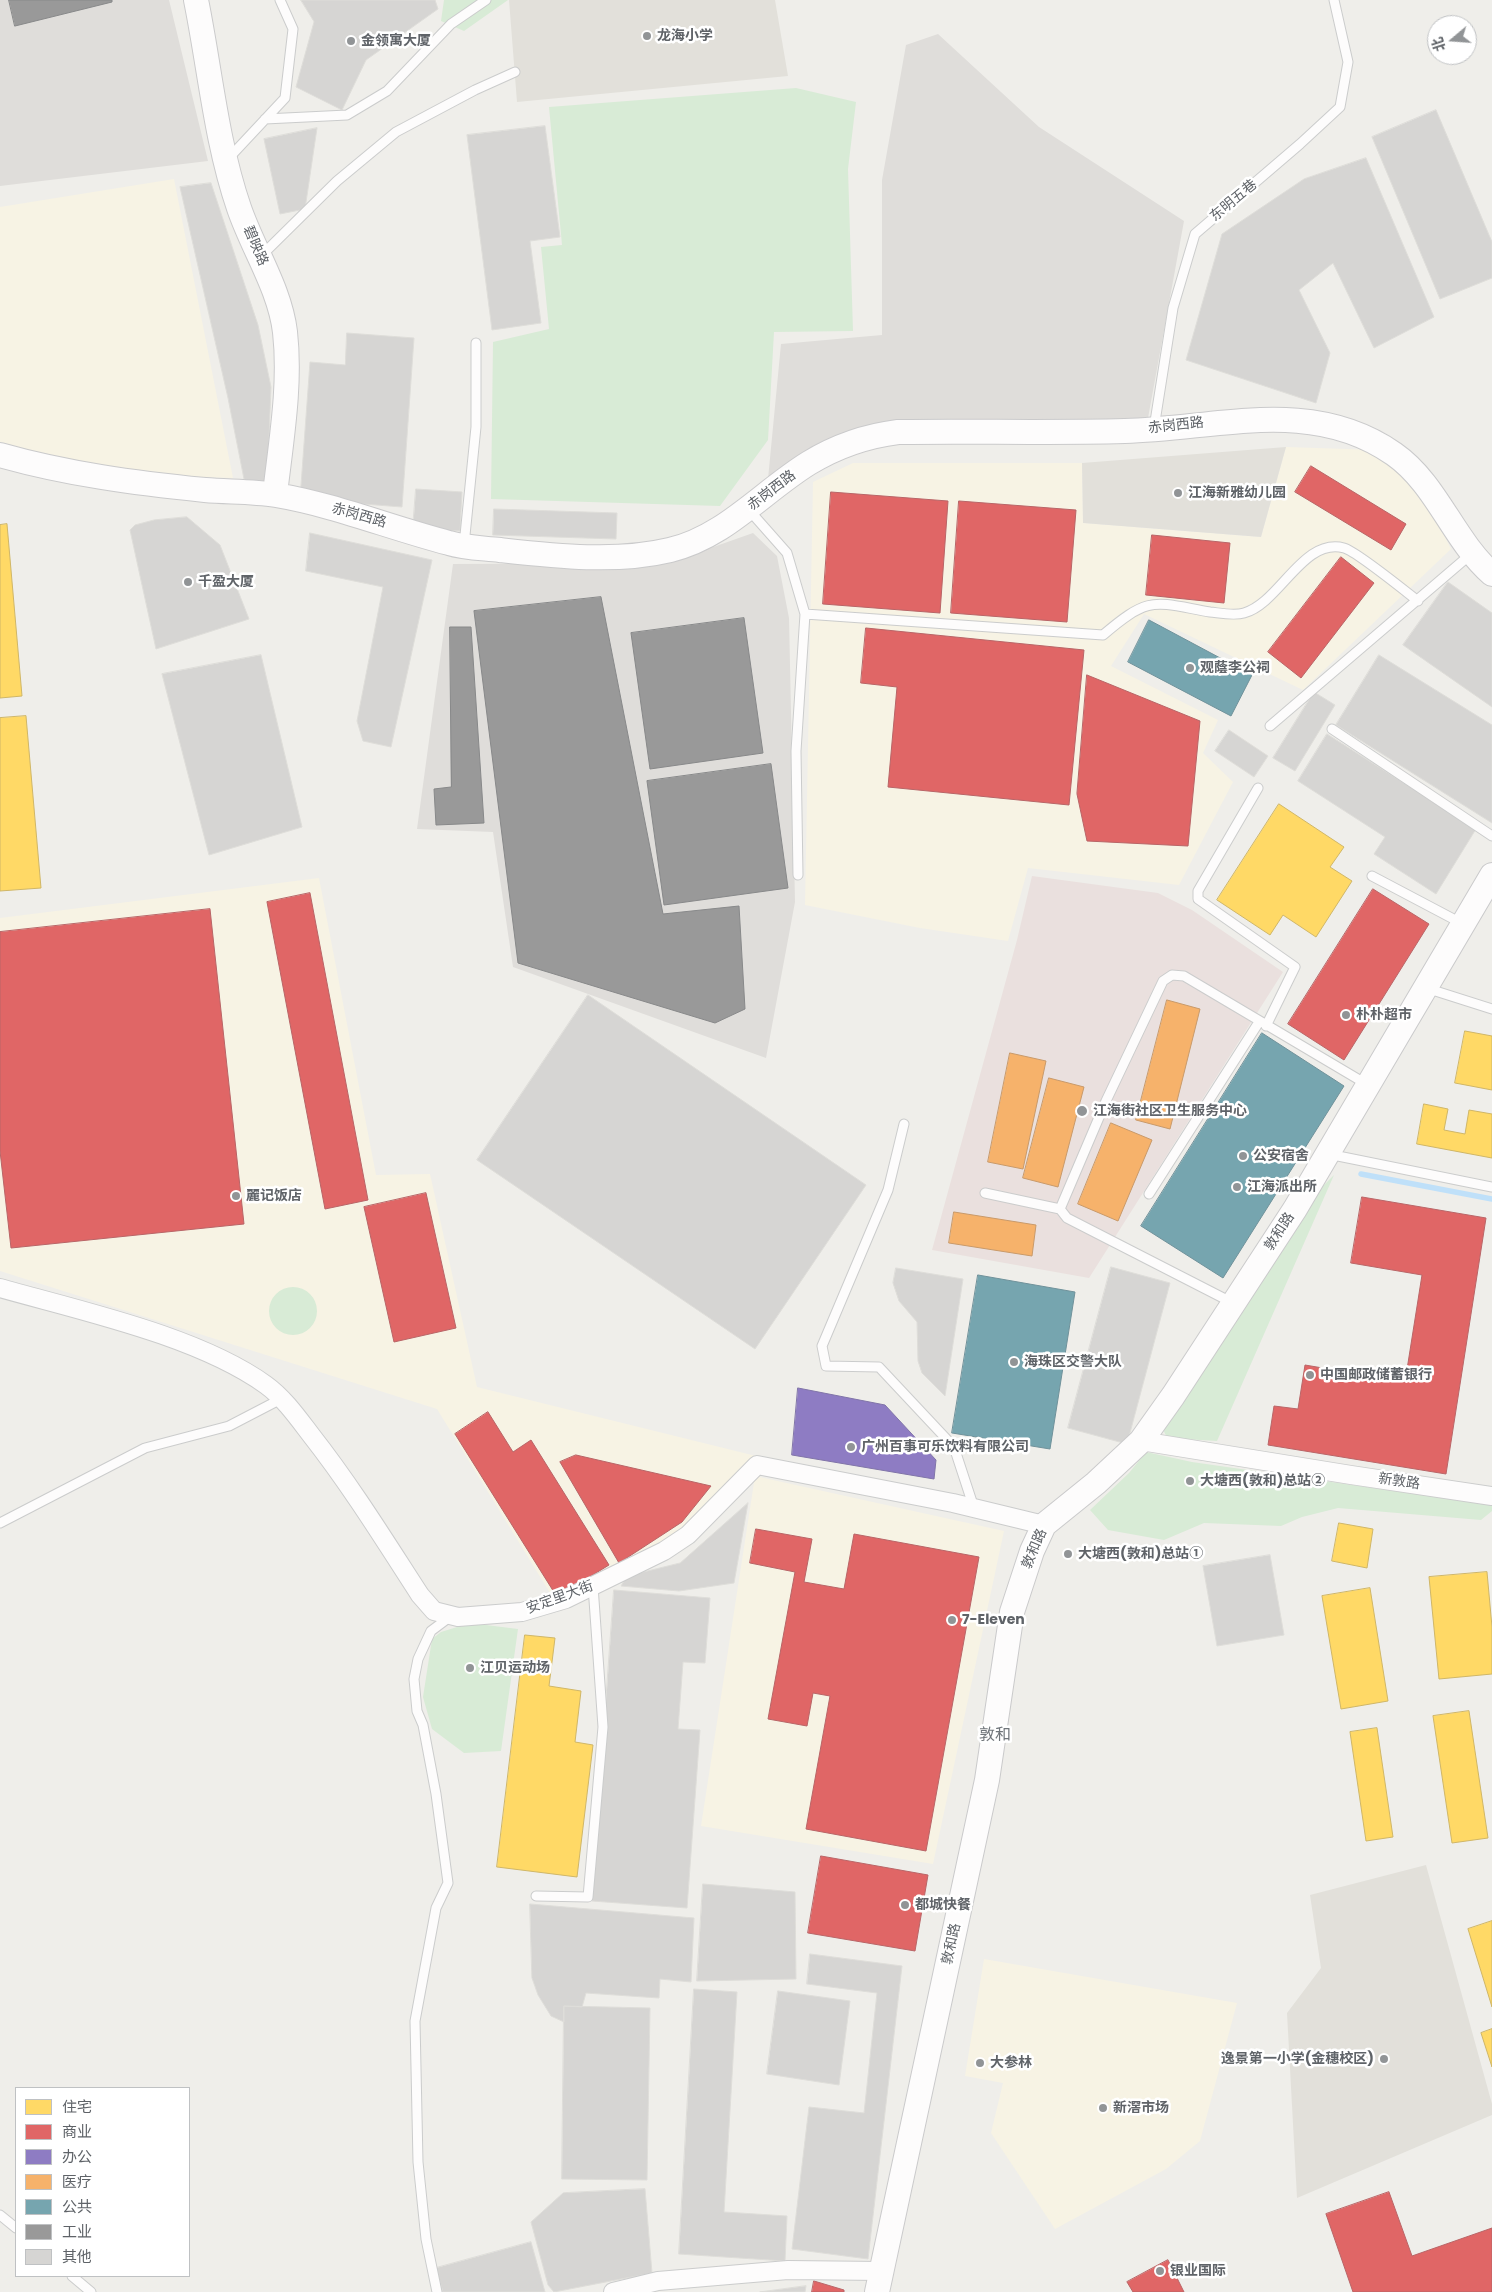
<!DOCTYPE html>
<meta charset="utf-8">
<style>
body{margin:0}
#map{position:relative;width:1492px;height:2292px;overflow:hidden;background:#efeeea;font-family:Poppins,"Noto Sans SC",sans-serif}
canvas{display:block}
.legend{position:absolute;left:15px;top:2087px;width:175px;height:190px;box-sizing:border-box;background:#fff;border:1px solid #bfc1c3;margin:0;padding:6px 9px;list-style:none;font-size:15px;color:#5f6368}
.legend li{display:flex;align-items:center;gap:10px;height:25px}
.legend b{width:25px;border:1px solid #bfc1c3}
.north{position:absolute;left:1427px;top:15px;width:50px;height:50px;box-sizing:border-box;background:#fff;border:1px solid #bfc1c3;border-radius:50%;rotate:252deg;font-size:14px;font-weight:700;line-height:20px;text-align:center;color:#5f6368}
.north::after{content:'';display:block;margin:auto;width:18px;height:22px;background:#919496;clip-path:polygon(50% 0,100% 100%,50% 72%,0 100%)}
</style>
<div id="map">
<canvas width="1492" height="2292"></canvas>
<ul class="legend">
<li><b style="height:14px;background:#ffd966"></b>住宅</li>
<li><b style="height:14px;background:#e06666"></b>商业</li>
<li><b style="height:14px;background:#8e7cc3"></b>办公</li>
<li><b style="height:14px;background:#f6b26b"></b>医疗</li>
<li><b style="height:14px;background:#76a5af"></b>公共</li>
<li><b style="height:14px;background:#999"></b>工业</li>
<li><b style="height:14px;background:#d6d5d3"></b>其他</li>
</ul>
<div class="north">北</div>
</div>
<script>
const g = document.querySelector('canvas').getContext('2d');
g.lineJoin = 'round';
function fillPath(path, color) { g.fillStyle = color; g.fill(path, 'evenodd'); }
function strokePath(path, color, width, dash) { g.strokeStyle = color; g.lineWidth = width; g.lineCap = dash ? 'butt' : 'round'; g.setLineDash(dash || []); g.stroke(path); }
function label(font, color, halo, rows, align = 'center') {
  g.font = font + ' Poppins,"Noto Sans SC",sans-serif'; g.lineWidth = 5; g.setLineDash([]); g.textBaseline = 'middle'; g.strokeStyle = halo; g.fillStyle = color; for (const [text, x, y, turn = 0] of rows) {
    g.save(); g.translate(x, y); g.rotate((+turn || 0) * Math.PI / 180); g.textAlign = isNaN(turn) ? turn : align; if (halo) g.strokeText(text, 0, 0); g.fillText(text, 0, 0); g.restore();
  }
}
const commercial = new Path2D(`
 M174 179 233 478 122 475 0 442V207Z
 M1286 447 1377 450 1424 496 1451 549 1303 690 1144 614 1111 666 1218 720 1203 753 1233 782 1179 885 1028 868 1008 941 920 928 805 905 813 482 853 463H1082L1083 523 1261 537Z
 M319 878 376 1175 430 1174 477 1387 756 1456 741 1479 668 1545 555 1601 437 1409 0 1271V918Z
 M755 1476 1004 1531 933 1864 701 1826Z
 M984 1959 1237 2003 1200 2141 1166 2169 1055 2229 991 2133 1003 2083 965 2076Z`);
const industrial = new Path2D(`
 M0 0H169L208 161 0 186Z
 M938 34 1039 127 1184 221 1148 418 879 426 768 479 781 344 882 335V180L906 45Z
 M753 533 777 556 789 618 795 902 766 1058 513 967 493 832 417 829 453 564 668 563Z`);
const education = new Path2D(`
 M509 0H775L788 76 517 102Z
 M1286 447 1261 537 1083 523 1082 463Z
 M1426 1865 1492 2104V2115L1297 2198 1287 2013 1321 1968 1310 1895Z`);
const medical = new Path2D(`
 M1032 876 1158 893 1192 910 1283 972 1089 1278 932 1250 1017 940Z`);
const green = new Path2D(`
 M444 0H508L464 31 441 21Z
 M796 88 856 102 848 169 853 331 774 332 768 440 720 506 491 499 493 342 549 329 541 247 562 245 549 107Z
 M1334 1175 1217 1441 1167 1438 1162 1427 1302 1207Z
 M269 1311a24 24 0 1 1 48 0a24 24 0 1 1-48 0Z
 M1146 1452 1192 1462 1492 1505V1511L1481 1520 1338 1508 1302 1517 1281 1526 1204 1523 1164 1540 1108 1530 1090 1510 1129 1473Z
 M470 1623 518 1629 501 1751 464 1753 432 1729 423 1697 432 1639 441 1632Z`);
const homes = new Path2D(`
 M7 524 22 696 0 698V525Z
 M26 716 41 888 0 891V718Z
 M1279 804 1344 847 1330 867 1352 881 1316 937 1283 915 1270 935 1217 900Z
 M1465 1031 1492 1036V1090L1455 1083Z
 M1424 1104 1448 1109 1444 1130 1465 1134 1469 1110 1492 1114V1158L1417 1144Z
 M1339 1523 1373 1529 1367 1568 1332 1561Z
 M1487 1572 1492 1627V1674L1439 1679 1429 1577Z
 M1370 1588 1388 1701 1341 1709 1322 1596Z
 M525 1635 555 1638 549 1686 581 1691 575 1742 593 1745 577 1877 497 1867Z
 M1469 1711 1488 1838 1452 1843 1433 1716Z
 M1377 1728 1393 1837 1366 1841 1350 1732Z
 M1492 1921V2007L1468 1929Z
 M1492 2029V2067L1481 2033Z`);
const shops = new Path2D(`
 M1311 466 1406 524 1391 550 1295 492Z
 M831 492 948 501 940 613 823 604Z
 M959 501 1076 510 1067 622 951 613Z
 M1152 535 1230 543 1224 603 1146 595Z
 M1341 557 1374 583 1301 678 1268 652Z
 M866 628 1084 650 1069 805 888 787 897 687 861 683Z
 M1087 675 1200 721 1188 846 1087 841 1077 794Z
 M1373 889 1429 924 1344 1060 1288 1024Z
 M310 893 368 1200 325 1209 267 902Z
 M210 909 244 1224 11 1248 0 1151V932Z
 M426 1193 456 1328 394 1342 364 1207Z
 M1362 1197 1486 1218 1446 1474 1268 1445 1274 1406 1298 1409 1305 1365 1405 1382 1422 1275 1351 1263Z
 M488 1412 513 1452 531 1440 609 1565 557 1597 455 1434Z
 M576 1455 711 1486 682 1522 619 1563 560 1462Z
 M756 1529 812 1539 804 1582 844 1589 854 1534 979 1557 926 1851 806 1829 830 1696 813 1693 807 1726 768 1719 795 1572 750 1563Z
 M821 1856 928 1875 915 1951 808 1933Z
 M1389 2192 1412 2256 1492 2228V2292H1353L1326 2214Z
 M1168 2260 1184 2292H1133L1127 2282Z
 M814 2281 844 2290V2292H812Z`);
const offices = new Path2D(`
 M798 1388 885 1405 936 1460 934 1479 792 1455Z`);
const health = new Path2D(`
 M1167 1000 1200 1009 1170 1129 1136 1120Z
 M1010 1053 1046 1061 1023 1169 988 1162Z
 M1049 1078 1084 1087 1058 1187 1023 1178Z
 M1111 1123 1152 1140 1118 1221 1078 1204Z
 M954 1212 1036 1225 1032 1256 949 1243Z`);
const public = new Path2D(`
 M1149 620 1252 675 1231 716 1128 662Z
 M1262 1033 1344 1086 1223 1278 1141 1226Z
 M978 1275 1075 1292 1050 1449 952 1433Z`);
const industry = new Path2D(`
 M9 0H112V2L15 26Z
 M601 597 663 914 739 906 745 1009 715 1023 518 963 474 611Z
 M744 618 763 753 650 769 631 633Z
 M450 627H471L484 823 436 825 434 789 451 787Z
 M771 764 788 888 664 905 647 781Z`);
const stream = new Path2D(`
 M1361 1174 1492 1199`);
const building = new Path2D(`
 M301 0H435L438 9 366 60 342 110 296 87 314 22Z
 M1436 110 1492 242V278L1440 299 1372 137Z
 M545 126 560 237 530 241 541 323 492 330 467 135Z
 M317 128 305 209 280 214 264 139Z
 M1366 158 1434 317 1374 348 1333 263 1299 290 1330 353 1316 403 1186 360 1222 234 1304 179Z
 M211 183 258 325 271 387 267 488 244 479 228 398 180 187Z
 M347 333 414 338 402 507 300 499 310 362 345 365Z
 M416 489 462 492 460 531 413 528Z
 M494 509 617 513 616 539 493 535Z
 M187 517 220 545 249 619 156 649 130 530 135 525 154 520Z
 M310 533 432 560 391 747 363 741 357 721 383 587 306 571Z
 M1448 582 1492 613V707L1403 645Z
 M261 655 302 827 209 855 162 674Z
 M1379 655 1492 725V823L1336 725Z
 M1314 692 1335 705 1295 771 1273 758Z
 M1229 730 1268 756 1254 777 1215 751Z
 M1327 734 1476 829 1436 894 1374 854 1385 837 1298 781Z
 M588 995 866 1185 755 1349 477 1160Z
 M1111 1267 1170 1283 1127 1444 1068 1428Z
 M896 1268 963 1279 945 1396 922 1373 918 1361 917 1322 899 1301 893 1283Z
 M748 1503 734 1583 679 1591 621 1586 627 1576 680 1563Z
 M1270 1555 1284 1635 1217 1646 1203 1566Z
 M614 1590 710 1598 705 1663 683 1662 678 1729 700 1730 687 1908 592 1901Z
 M703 1884 795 1892 796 1979 697 1981Z
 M530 1904 694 1918 691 1982 660 1979 659 1998 586 1993 582 2007 564 2006V2022L551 2016 538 1995 532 1978Z
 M810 1954 902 1966 868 2259 792 2249 809 2107 864 2113 877 1993 807 1984Z
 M694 1989 737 1992 724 2212 787 2216 785 2261 679 2254Z
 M778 1991 850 2001 839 2085 767 2074Z
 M564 2006 650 2008 647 2180 562 2179Z
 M645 2189 652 2273 554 2292 548 2285 531 2222 563 2193Z
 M531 2242 545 2292H443L436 2268Z
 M806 2286 805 2292H760Z`);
const lane = new Path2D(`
 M265 119 347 115 387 91 451 24 486 0
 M227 160 285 98 293 29 280 0
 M261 256 337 181 396 132 475 90 515 72
 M1154 428 1173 308 1195 234 1300 144 1340 107 1348 62 1334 0
 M749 510 787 553 805 614 796 751 798 875
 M464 545 476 427V343
 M805 614 1103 635C1150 595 1153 602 1210 612 1220 613 1234 616 1244 613 1280 603 1303 537 1344 548 1356 551 1405 591 1418 601
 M1270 726 1471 554
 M1332 729 1492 836
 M1258 788 1198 891V899L1295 967 1266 1026
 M1372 876 1463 924
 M1426 988 1492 1009
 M904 1124 888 1190 822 1346 826 1366 879 1367 954 1447 974 1508
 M1328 1154 1492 1187
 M985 1193 1060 1209
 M1149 1194 1259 1022
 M1233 1303 1067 1218 1060 1209 1106 1101 1163 981 1172 975 1184 976 1368 1085
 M0 1523 145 1448 229 1426 281 1399
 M536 1896 588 1897 603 1727 593 1586
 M0 2215 16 2228
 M72 2276 91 2292
 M437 2292 426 2239 418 2162 415 2021 436 1908 448 1883 436 1794 423 1725 417 1711 414 1679 418 1659 431 1631 451 1616`);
const street = new Path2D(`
 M0 1288C81 1311 198 1336 266 1385 284 1398 298 1418 311 1435 351 1486 385 1541 420 1595L434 1611 458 1617 522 1612 566 1599 664 1551 688 1535 757 1465 953 1503 1044 1525
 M1141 1441 1351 1475 1492 1496
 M613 2292 658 2281 788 2270 881 2271`);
const secondary = new Path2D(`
 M196 0C210 69 216 141 239 208 253 249 280 289 285 332 291 385 281 441 275 494
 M0 455C67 474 135 483 205 490 228 492 253 491 276 495 335 505 391 528 449 543 465 548 483 548 500 550 555 556 616 563 670 550 725 537 762 492 809 463 837 446 866 436 898 432 974 431 1049 433 1125 431 1217 429 1311 396 1394 454 1437 484 1453 540 1492 574
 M877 2292 987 1780 1012 1612 1032 1551 1044 1525 1096 1483 1141 1441 1173 1396 1295 1209 1492 875`);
const markers = [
 [647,36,5,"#919496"],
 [351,41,5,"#919496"],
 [1178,493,5,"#919496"],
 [188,582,5,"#919496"],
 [1190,668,5,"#919496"],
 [1346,1015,5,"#919496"],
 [1082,1111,6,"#919496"],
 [1243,1156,5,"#919496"],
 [1237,1187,5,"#919496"],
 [236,1196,5,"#919496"],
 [1014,1362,5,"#919496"],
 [1310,1375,5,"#919496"],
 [851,1447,5,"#919496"],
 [1190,1481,5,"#919496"],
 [1068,1554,5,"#919496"],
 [952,1620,5,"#919496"],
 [470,1668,5,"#919496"],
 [905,1905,5,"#919496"],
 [1384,2059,5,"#919496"],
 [980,2063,5,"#919496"],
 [1103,2108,5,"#919496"],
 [1160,2271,5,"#919496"]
];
const poiNames = [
 ["龙海小学",657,36],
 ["金领寓大厦",361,41],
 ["江海新雅幼儿园",1188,493],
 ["千盈大厦",198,582],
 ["观蔭李公祠",1200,668],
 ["朴朴超市",1356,1015],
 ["江海街社区卫生服务中心",1093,1111],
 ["公安宿舍",1253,1156],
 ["江海派出所",1247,1187],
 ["麗记饭店",246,1196],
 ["海珠区交警大队",1024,1362],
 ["中国邮政储蓄银行",1320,1375],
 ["广州百事可乐饮料有限公司",861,1447],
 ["大塘西(敦和)总站②",1200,1481],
 ["大塘西(敦和)总站①",1078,1554],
 ["7-Eleven",962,1620],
 ["江贝运动场",480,1668],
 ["都城快餐",915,1905],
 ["逸景第一小学(金穗校区)",1374,2059,"right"],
 ["大参林",990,2063],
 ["新滘市场",1113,2108],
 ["银业国际",1170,2271]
];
const streetNames = [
 ["东明五巷",1234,201,-40],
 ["碧映路",255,246,67],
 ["赤岗西路",1176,426,-6],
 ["赤岗西路",772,491,-37],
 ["赤岗西路",359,516,16],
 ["敦和路",1280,1232,-57],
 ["新敦路",1399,1482,8],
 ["敦和路",1035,1549,-67],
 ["安定里大街",560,1598,-20],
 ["敦和路",952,1944,-78]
];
const quarterNames = [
 ["敦和",995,1736]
];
fillPath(commercial, '#f7f3e4');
fillPath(industrial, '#dfddda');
fillPath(education, '#e2e0da');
fillPath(medical, '#eae0de');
fillPath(green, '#d8ebd6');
fillPath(homes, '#ffd966');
strokePath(homes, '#cfb667', 1);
fillPath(shops, '#e06666');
strokePath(shops, '#b96567', 1);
fillPath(offices, '#8e7cc3');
strokePath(offices, '#8074a8', 1);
fillPath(health, '#f6b26b');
strokePath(health, '#c99a6a', 1);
fillPath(public, '#76a5af');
strokePath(public, '#6f919a', 1);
fillPath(industry, '#999');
strokePath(industry, '#88898a', 1);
strokePath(stream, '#bfe0f9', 5.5);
fillPath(building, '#d6d5d3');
strokePath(building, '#deddd9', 1);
strokePath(lane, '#cbcccc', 11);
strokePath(street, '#cbcccc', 20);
strokePath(secondary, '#cacacb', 26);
strokePath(lane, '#fdfcfc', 9);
strokePath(street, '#fdfcfc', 18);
strokePath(secondary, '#fdfcfc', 24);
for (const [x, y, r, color] of markers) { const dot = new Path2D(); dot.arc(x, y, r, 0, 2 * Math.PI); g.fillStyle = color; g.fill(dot); strokePath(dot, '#fff', 2); }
label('bold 14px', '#5f6368', '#fff', poiNames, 'left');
label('14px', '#5f6368', '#fff', streetNames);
label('16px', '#70757a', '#fff', quarterNames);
</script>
